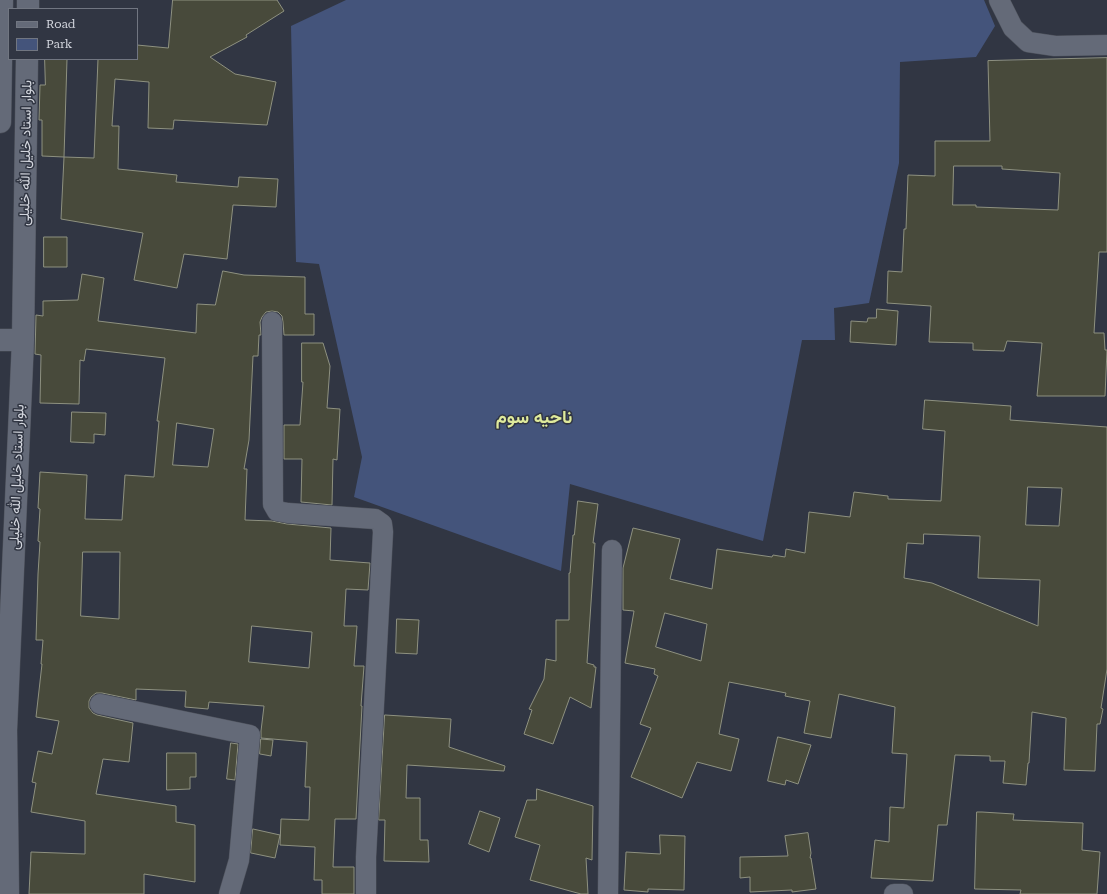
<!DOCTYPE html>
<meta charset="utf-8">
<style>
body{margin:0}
#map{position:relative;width:1107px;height:894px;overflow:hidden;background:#313643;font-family:"Roboto Serif",serif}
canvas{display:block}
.legend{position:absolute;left:8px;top:8px;width:130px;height:52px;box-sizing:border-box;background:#313643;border:1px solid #717681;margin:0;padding:5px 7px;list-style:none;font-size:12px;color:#d2d5dd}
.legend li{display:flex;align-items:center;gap:8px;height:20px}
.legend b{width:20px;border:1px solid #717681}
</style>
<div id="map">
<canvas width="1107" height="894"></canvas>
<ul class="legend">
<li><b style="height:5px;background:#646a78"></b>Road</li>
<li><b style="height:11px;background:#44547b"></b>Park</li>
</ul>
</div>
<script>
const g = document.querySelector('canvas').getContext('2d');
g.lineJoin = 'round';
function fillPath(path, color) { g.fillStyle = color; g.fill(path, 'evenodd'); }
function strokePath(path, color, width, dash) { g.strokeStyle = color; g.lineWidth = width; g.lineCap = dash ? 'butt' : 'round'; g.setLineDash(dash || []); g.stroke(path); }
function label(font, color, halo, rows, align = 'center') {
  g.font = font + ' "Roboto Serif",Vazirmatn,serif'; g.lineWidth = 3; g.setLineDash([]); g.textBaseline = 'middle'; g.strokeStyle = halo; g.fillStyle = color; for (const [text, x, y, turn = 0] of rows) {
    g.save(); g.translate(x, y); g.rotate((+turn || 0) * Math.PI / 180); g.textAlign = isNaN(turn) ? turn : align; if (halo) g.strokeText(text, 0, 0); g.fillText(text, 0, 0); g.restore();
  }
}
const green = new Path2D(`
 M346 0H984L995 26 976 57 900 62 899 163 869 303 834 308 835 340H802L763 541 570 484 561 571 354 497 362 457 319 264 296 262 291 26Z`);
const building = new Path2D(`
 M173 0H277L284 11 246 35 247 37 210 57 235 74 276 82 267 125 174 120 173 129 148 128 149 82 115 79 112 126H119L118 169 177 175 176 182 238 187 239 177 278 179 276 207 233 205 227 259 184 254 177 288 134 280 143 233 61 219 64 157 94 158 98 59H137V45L168 48Z
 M1107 58V252H1099L1094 333H1104L1105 350H1107L1105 396H1037L1042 343 1007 341 1004 351 973 350V343L929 342 931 306 887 303 888 271 902 272 904 229H906L908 175 935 176V141H990L988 61ZM954 166H1002V169L1060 173 1058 210 976 207V205H953Z
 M45 59H67L64 157 42 156V120H39L40 85H45Z
 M44 237H67V267H44Z
 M223 271 244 275 305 277V314H314V335H284L283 322 282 316 278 312 272 311 266 312 262 317 260 322 261 335H259L258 356H253L249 440 244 469H247L245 520 272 521 287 524 331 528 330 560 370 563 368 590 346 589 344 626H357L354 666H364L361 706H362L356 819H335L333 867H354V894H322V880H314L315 847 280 845 281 819 309 820 310 787H305L307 742 261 738V731L264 706 209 702 208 709 185 707 186 691 136 689V700L102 693H96L91 697 89 701V708L93 713 97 715 133 723 129 762 103 759 96 794 176 806V822L195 825V882L144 874V894H29L31 852 85 854V821L31 812 36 783 32 782 38 751 52 754 59 721 36 717 42 664H41L43 640H36L38 574 40 542 38 541 40 509 38 508 40 472 87 475 85 519 122 520 125 475 154 477 159 421H157L165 358 86 349 84 361 80 360 79 404 40 403 41 355 35 354 36 315 43 316V301L78 300 82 274 104 278 98 321 196 333 197 304 215 305ZM177 423 214 429 208 467 173 465ZM83 552H120L119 619 81 616ZM252 626 312 632 309 668 249 662Z
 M877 309 898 311 896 345 850 342 851 321 867 322 868 318H876Z
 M302 343H323L330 366 327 408 340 409 337 460 333 459 332 505 301 502 302 459H284V425H300L303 382H302Z
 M925 400 1011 406 1010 420 1107 427V669L1101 708 1103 709 1100 724H1097L1095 771 1064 770 1066 718 1032 712 1029 763H1028L1026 785 1003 783 1005 761H990V756L955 755 947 825H938L933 881 871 878 875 840 889 842 890 807 904 808 907 754 892 753 895 707 839 694 831 738 804 733 810 701 785 696 786 693 729 682 719 734 739 739 731 771 697 762 682 798 631 777 651 728 640 724 658 676 654 674 655 669 625 663 634 611 623 610V568L633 528 680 539 670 579 712 589 717 549 772 557 773 555 785 557 786 549 805 553 809 512 850 517 854 492 888 496V499L941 501 945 431 923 429ZM1028 487 1062 488 1059 526 1026 525ZM924 534 980 536 978 578 1040 580 1038 626 932 583 904 578 907 543 923 544ZM665 613 707 624 701 661 656 647Z
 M72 412 106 413 105 435 94 434V443L71 442Z
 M578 501 598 504 593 543H595L587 663 594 665V667H596L591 708 570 697 553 744 524 734 532 710 529 709 544 679 546 659 556 661V620H569V573H570L573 535H574Z
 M397 619 419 620 417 654 396 653Z
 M385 715 451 719 449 747 505 766 504 771 407 765 406 798H420V840H428L429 862 384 861 385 820H379Z
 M778 737 811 745 798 784 786 780 785 785 768 781Z
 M261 739 273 740 271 756 260 754Z
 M231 743 238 744 235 780 227 779Z
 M167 753H196V777H190V789L167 790Z
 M537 789 593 806 592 860 586 858 588 894H581L530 880 540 845 515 837 527 800H536Z
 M480 811 500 818 489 852 469 844Z
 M977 812H982L1014 814 1013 820 1083 823 1082 850 1100 852 1097 894H1020L1021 890 975 889Z
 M253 829 280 835 275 858 251 853Z
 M808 833 811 853 810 858H811L816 889 792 892V890L750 892V877L740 878V857L788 856 785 836Z
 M660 835 685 836 684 890 648 889V892L624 890 626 852 660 854Z`);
const street = new Path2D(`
 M999 0 1013 28 1028 42 1055 46 1107 45
 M272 322 273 504 277 511 288 513 375 519 382 524 383 532 366 857V894
 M100 704 250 735 239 860 229 894
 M608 894 612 550
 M894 894H903`);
const secondary = new Path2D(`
 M28 9V0
 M0 122 2 0
 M0 340H23
 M8 894 6 730 23 340 27 59`);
const streetNames = [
 ["بلوار استاد خلیل الله خلیلی",26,153,-89],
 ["بلوار استاد خلیل الله خلیلی",17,477,-88]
];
const districtNames = [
 ["ناحیه سوم",534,418]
];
fillPath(green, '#44547b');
fillPath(building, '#484a3b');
strokePath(building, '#8e9180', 1);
strokePath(street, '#4d515b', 21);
strokePath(secondary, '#4d515b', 23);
strokePath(street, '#646a78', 20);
strokePath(secondary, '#646a78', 22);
label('14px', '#d2d5dd', '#313643', streetNames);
label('bold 18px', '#dfea9c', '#313643', districtNames);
</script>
